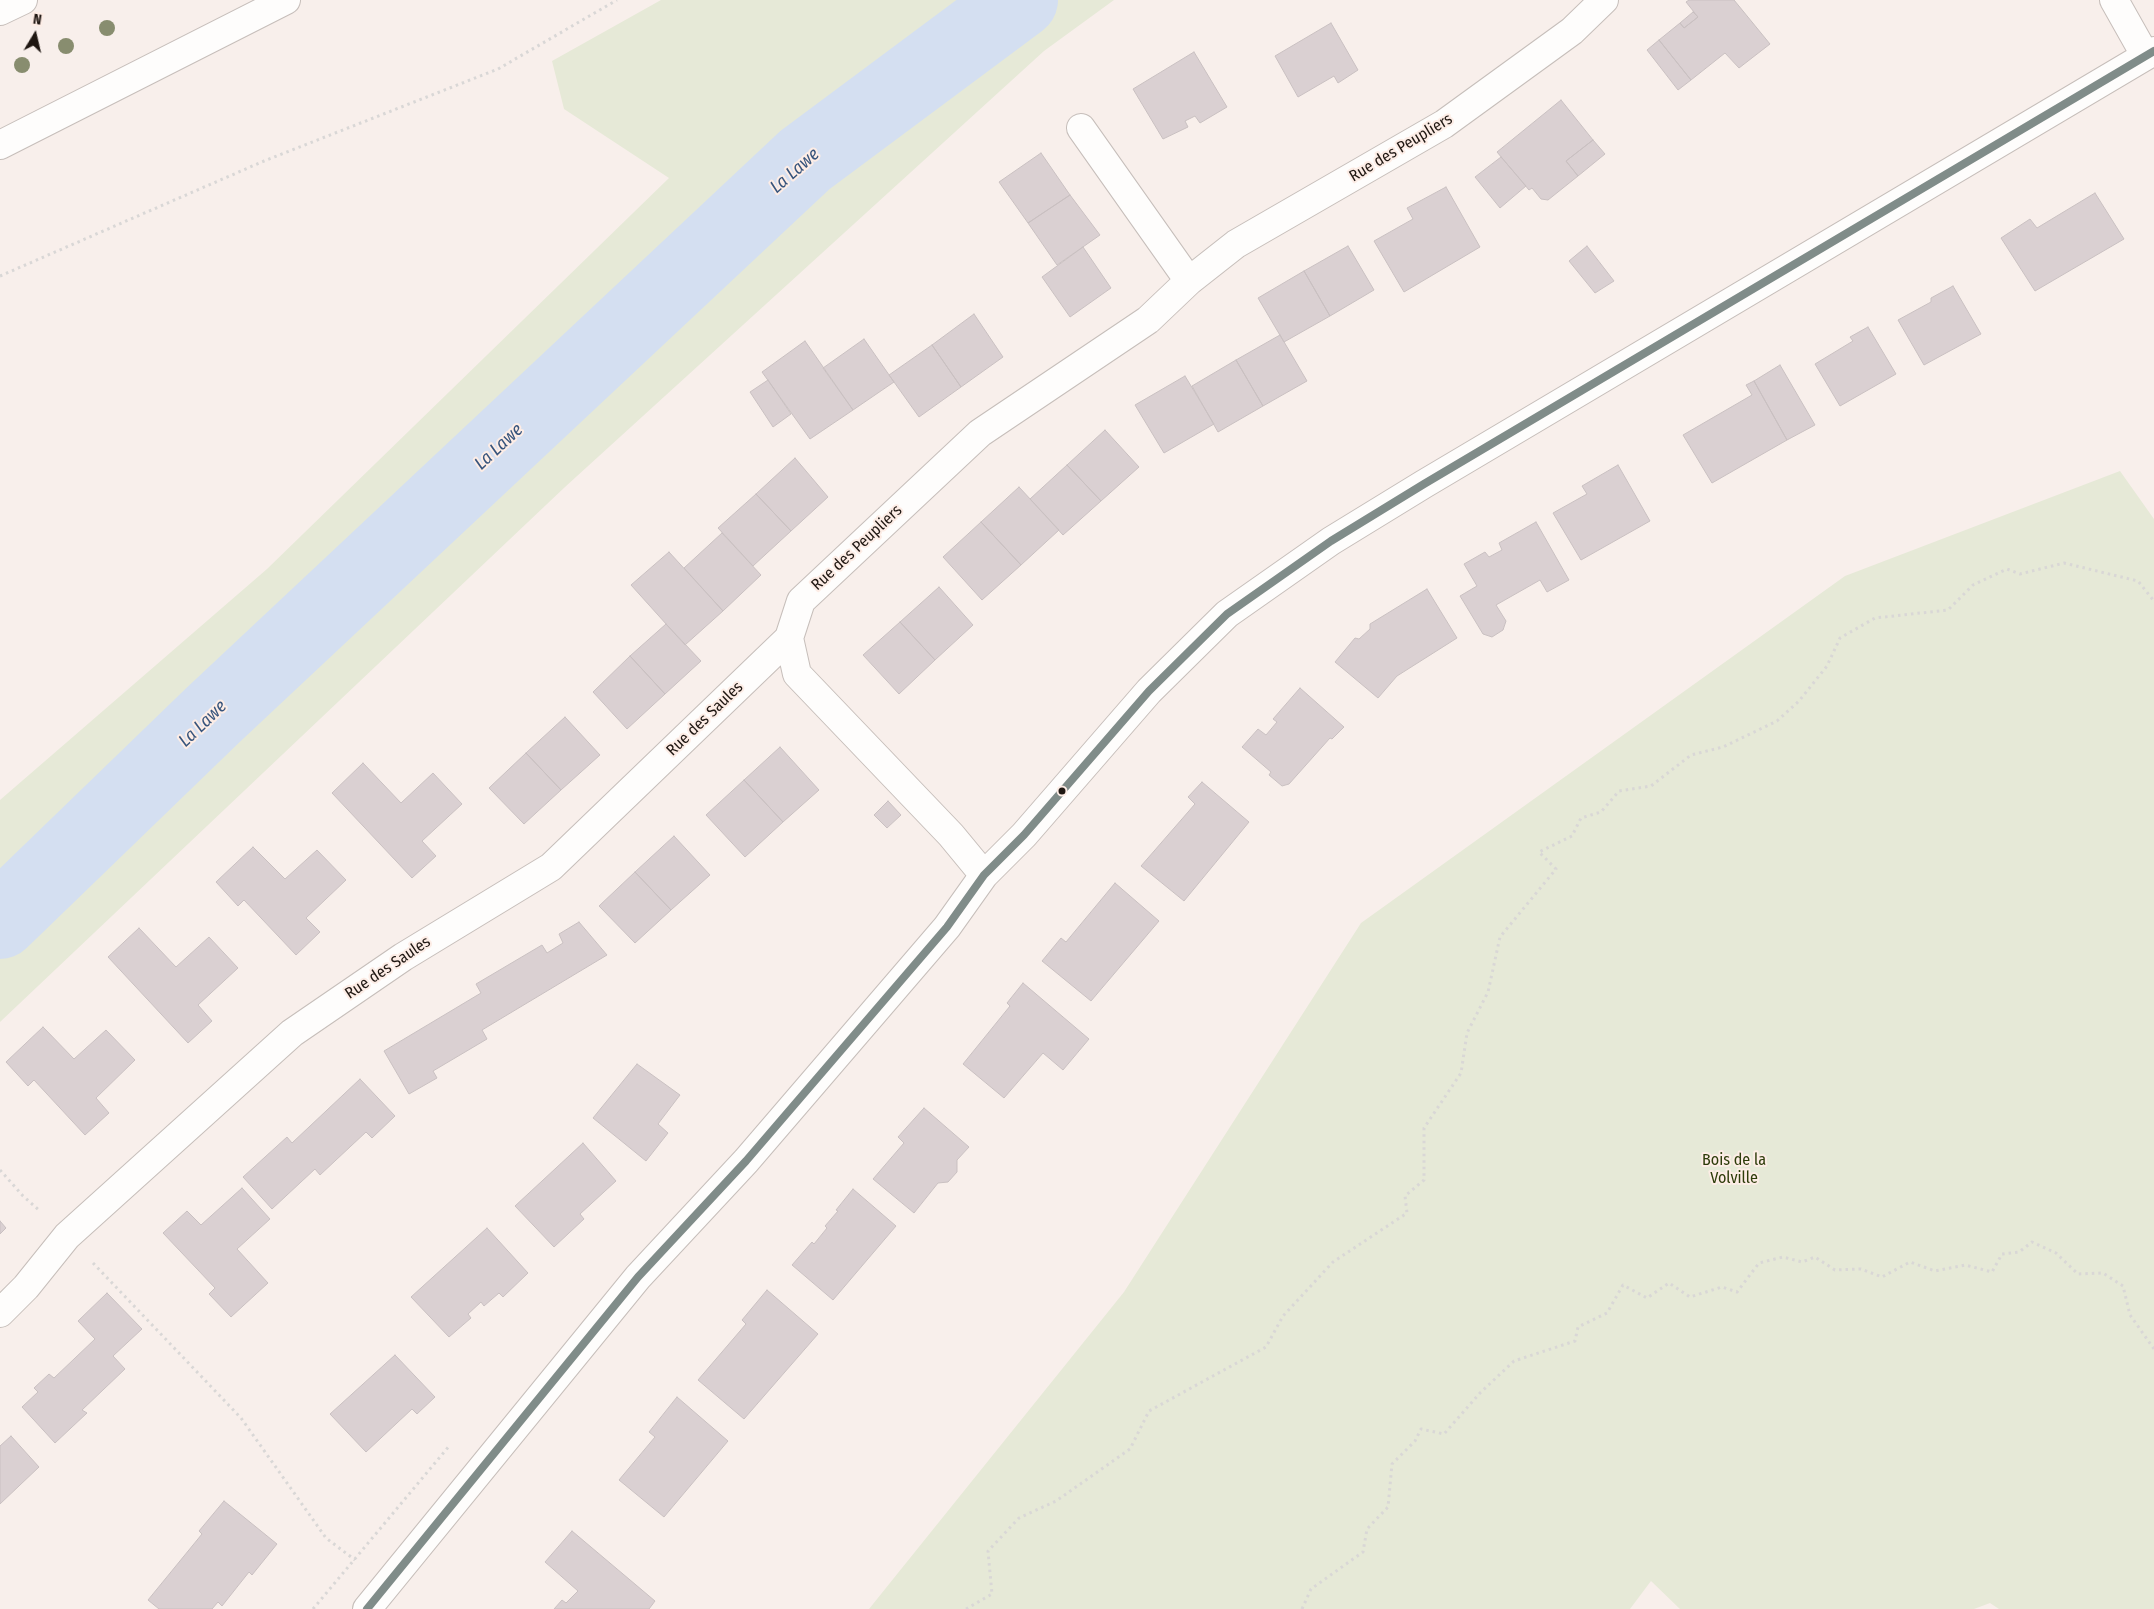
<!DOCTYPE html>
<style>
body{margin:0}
#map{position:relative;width:2154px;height:1609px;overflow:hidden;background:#f8efeb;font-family:"Fira Sans Condensed",sans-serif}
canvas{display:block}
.north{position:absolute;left:10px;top:10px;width:50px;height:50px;-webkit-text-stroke:4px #fdede6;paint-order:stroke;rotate:9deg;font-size:14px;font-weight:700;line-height:20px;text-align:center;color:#1f1712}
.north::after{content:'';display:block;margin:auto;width:18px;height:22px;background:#1f1712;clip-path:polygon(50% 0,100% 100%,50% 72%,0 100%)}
</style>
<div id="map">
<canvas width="2154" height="1609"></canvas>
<div class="north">N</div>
</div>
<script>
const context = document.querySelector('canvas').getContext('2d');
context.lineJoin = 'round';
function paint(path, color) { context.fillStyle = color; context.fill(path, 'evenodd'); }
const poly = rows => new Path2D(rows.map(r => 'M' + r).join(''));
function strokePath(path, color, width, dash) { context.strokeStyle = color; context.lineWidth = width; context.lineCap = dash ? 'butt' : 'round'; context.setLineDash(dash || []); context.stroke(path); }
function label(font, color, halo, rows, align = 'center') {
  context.font = font + ' "Fira Sans Condensed",sans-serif'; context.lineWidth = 4; context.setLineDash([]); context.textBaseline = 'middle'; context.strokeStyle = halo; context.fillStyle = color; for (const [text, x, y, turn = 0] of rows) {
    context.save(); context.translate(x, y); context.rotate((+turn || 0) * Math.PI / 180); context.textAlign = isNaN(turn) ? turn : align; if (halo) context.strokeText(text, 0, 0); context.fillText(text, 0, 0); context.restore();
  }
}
paint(poly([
 [661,0,1114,0,1044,51,565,487,0,1022,0,800,267,569,669,178,564,109,552,61],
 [2120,471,2154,519,2154,1609,1999,1609,1990,1603,1974,1609,1680,1609,1651,1581,1630,1609,869,1609,1124,1292,1361,923,1845,576]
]), '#e6e9d7');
strokePath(poly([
 [0,921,212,716,805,160,1020,0]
]), '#d4dff1', 76);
const building = poly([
 [1689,0,1734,0,1770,44,1739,68,1725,53,1691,80,1659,40,1680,23,1684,28,1698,17,1686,2,1689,0],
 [1693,12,1698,17,1684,28,1680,23,1693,12],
 [1331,23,1358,70,1338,83,1334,76,1298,97,1275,56,1331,23],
 [1659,40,1691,80,1678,90,1647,50,1659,40],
 [1194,52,1227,107,1200,123,1195,116,1185,121,1188,127,1163,139,1133,89,1194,52],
 [1561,100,1593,140,1566,161,1578,176,1548,200,1541,199,1532,188,1529,190,1497,152,1561,100],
 [1593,140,1605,154,1578,176,1566,161,1593,140],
 [1041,153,1070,195,1028,223,999,182,1041,153],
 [1501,157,1526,186,1500,208,1475,177,1501,157],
 [1446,187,1480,247,1404,292,1374,241,1413,219,1407,208,1446,187],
 [2095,193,2124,239,2035,291,2001,238,2030,219,2037,228,2095,193],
 [1070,195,1100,235,1057,265,1028,223,1070,195],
 [1348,246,1374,290,1330,316,1304,271,1348,246],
 [1587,246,1614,281,1595,293,1569,261,1587,246],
 [1083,247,1111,288,1070,317,1042,277,1083,247],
 [1304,271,1330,316,1284,342,1258,298,1304,271],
 [1953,286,1981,334,1924,365,1898,320,1931,302,1931,298,1953,286],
 [974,314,1003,357,961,387,932,345,974,314],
 [1868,327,1896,374,1840,406,1815,364,1853,341,1850,337,1868,327],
 [1280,335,1307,381,1263,406,1236,360,1280,335],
 [864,339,894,382,853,410,823,368,864,339],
 [805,341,853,410,810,439,762,372,805,341],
 [932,345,961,387,919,417,889,375,932,345],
 [1236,360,1263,406,1218,432,1192,386,1236,360],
 [1780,365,1815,425,1787,440,1754,381,1780,365],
 [1185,376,1214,424,1164,453,1135,405,1185,376],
 [768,380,791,414,773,427,750,392,768,380],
 [1754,381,1787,440,1712,483,1683,435,1752,395,1746,385,1754,381],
 [1105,430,1139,467,1101,501,1067,465,1105,430],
 [795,458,828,497,791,531,756,494,795,458],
 [1067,465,1101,501,1063,535,1030,499,1067,465],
 [1618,465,1650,521,1581,560,1553,513,1587,494,1582,486,1618,465],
 [1019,487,1059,530,1021,565,981,522,1019,487],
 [756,494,791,531,753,566,718,528,756,494],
 [981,522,1021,565,982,600,943,557,981,522],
 [1536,522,1569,580,1547,592,1540,580,1496,605,1506,621,1503,630,1492,637,1483,634,1460,596,1477,586,1464,564,1485,552,1489,557,1502,550,1499,543,1536,522],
 [722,533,761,575,723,611,684,568,722,533],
 [669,552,723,611,685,645,631,585,669,552],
 [939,587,973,625,935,660,900,622,939,587],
 [1427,589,1457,638,1397,676,1378,698,1335,662,1355,638,1359,639,1370,629,1370,624,1427,589],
 [900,622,935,660,899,694,863,655,900,622],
 [666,624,701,661,665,694,630,656,666,624],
 [630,656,665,694,627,729,593,692,630,656],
 [1300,688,1344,727,1332,739,1330,738,1289,784,1282,786,1269,775,1271,772,1242,747,1258,729,1266,735,1277,722,1273,719,1300,688],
 [565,717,600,755,561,790,526,753,565,717],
 [780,747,819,790,783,822,744,780,780,747],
 [526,753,561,790,524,824,489,788,526,753],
 [363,763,401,803,433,773,462,804,422,841,436,856,412,878,332,793,363,763],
 [744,780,783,822,745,857,706,815,744,780],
 [1202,782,1249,822,1184,901,1141,866,1195,804,1188,797,1202,782],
 [888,801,901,815,887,828,874,815,888,801],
 [674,836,710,875,671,910,635,872,674,836],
 [253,847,285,879,317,850,346,880,306,918,320,932,296,955,244,900,238,906,216,882,253,847],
 [635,872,671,910,635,943,599,906,635,872],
 [1115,883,1159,921,1091,1001,1042,961,1061,938,1066,942,1115,883],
 [579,922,607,955,482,1030,487,1039,433,1071,437,1078,409,1094,384,1051,481,993,476,984,542,945,547,953,563,943,559,934,579,922],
 [139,928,176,967,209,937,238,968,198,1005,212,1021,188,1043,108,957,139,928],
 [1023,983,1089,1039,1063,1070,1043,1053,1004,1098,963,1064,1010,1006,1007,1003,1023,983],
 [43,1027,74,1059,106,1030,135,1060,96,1098,109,1113,85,1135,34,1080,28,1086,6,1062,43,1027],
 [637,1064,680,1095,658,1124,668,1133,646,1161,593,1118,637,1064],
 [360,1079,395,1116,372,1138,366,1132,320,1175,315,1169,272,1209,243,1177,287,1137,292,1143,360,1079],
 [924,1108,969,1147,957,1160,957,1172,948,1182,938,1183,914,1213,873,1179,904,1143,898,1137,924,1108],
 [583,1143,616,1181,580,1214,584,1219,554,1247,515,1206,583,1143],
 [242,1188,270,1219,237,1249,268,1283,231,1317,209,1294,215,1288,163,1233,187,1211,201,1225,242,1188],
 [853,1189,896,1226,833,1300,792,1265,812,1242,814,1244,827,1228,825,1226,838,1211,836,1210,853,1189],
 [0,1221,6,1228,0,1234,0,1221],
 [487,1228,528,1273,503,1297,499,1293,484,1306,481,1302,468,1314,471,1318,449,1337,411,1297,487,1228],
 [767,1290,818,1334,744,1419,698,1380,746,1324,742,1320,767,1290],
 [107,1293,142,1329,113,1356,125,1369,82,1410,87,1413,55,1443,22,1407,38,1392,34,1388,49,1374,54,1378,95,1339,78,1321,107,1293],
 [395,1355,435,1397,417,1414,412,1409,366,1452,330,1414,395,1355],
 [677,1397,728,1441,664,1517,619,1480,655,1437,649,1432,677,1397],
 [11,1436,39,1467,0,1504,0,1446,11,1436],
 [224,1501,277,1544,252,1575,249,1572,222,1606,218,1602,212,1609,159,1609,148,1600,202,1534,199,1531,224,1501],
 [572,1531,655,1601,649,1609,554,1609,562,1600,566,1603,578,1591,545,1562,572,1531]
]);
paint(building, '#dad0d2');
strokePath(building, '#c9c0c1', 1);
const minor = poly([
 [2114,0,2145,55],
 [0,11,23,0],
 [1081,128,1189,281],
 [984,875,951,835,797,674,789,638,801,601,980,433,1148,320,1189,281,1236,244,1444,124,1572,31,1604,0],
 [0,1313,26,1287,67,1236,292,1033,403,957,551,867,789,638],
 [367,1609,638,1277,746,1161,947,927,984,875,1024,835,1149,691,1227,614,1331,541,1424,484,2154,51]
]);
const major = poly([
 [0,145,286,0]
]);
strokePath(minor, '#c6beba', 30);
strokePath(major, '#c6beba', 30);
strokePath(poly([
 [0,276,264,161,498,69,617,0],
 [0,1170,23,1196,40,1211],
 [93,1263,241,1418,326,1538,355,1560],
 [313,1609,450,1445],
 [966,1609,992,1594,988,1551,1019,1518,1056,1501,1130,1449,1149,1411,1266,1347,1283,1316,1333,1262,1407,1213,1405,1196,1424,1180,1424,1128,1461,1073,1467,1033,1488,992,1500,937,1556,869,1539,852,1572,836,1581,818,1601,812,1619,791,1651,786,1691,755,1723,747,1777,721,1799,701,1827,666,1840,638,1875,618,1948,610,1973,585,2007,569,2020,574,2064,563,2138,581,2154,601],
 [1302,1609,1311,1589,1363,1552,1367,1529,1388,1507,1392,1464,1415,1441,1421,1429,1444,1434,1480,1393,1514,1361,1575,1341,1578,1327,1607,1313,1623,1285,1647,1298,1669,1283,1690,1297,1722,1287,1737,1292,1759,1263,1783,1257,1802,1262,1815,1257,1835,1270,1861,1269,1882,1277,1910,1262,1935,1271,1965,1265,1992,1272,2002,1254,2019,1252,2032,1242,2056,1253,2078,1274,2103,1273,2123,1286,2130,1315,2154,1349]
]), '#d9d7d6', 3, [2.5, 4]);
strokePath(minor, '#fefdfc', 28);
strokePath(major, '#fefdfc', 28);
strokePath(poly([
 [367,1609,638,1277,746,1161,947,927,984,875,1024,835,1149,691,1227,614,1331,541,1424,484,2154,51]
]), '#808c89', 8);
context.fillStyle = '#888d6f';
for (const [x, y] of [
 [107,28],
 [66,46],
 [22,65]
]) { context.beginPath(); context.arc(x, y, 8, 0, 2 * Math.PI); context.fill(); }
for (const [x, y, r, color] of [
 [1062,791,4.5,"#1f1712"]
]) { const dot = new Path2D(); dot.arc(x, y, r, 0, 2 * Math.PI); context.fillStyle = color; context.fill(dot); strokePath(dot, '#fdede6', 2); }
label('16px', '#1f1712', '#fdede6', [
 ["Rue des Peupliers",1401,148,-31],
 ["Rue des Peupliers",857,548,-43],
 ["Rue des Saules",705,719,-44],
 ["Rue des Saules",388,968,-34]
]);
label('16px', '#2d3c0a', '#fdede6', [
 ["Bois de la",1734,1161],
 ["Volville",1734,1179]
]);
label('italic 18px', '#37547c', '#fdede6', [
 ["La Lawe",795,171,-41],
 ["La Lawe",499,447,-43],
 ["La Lawe",203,724,-44]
]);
</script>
